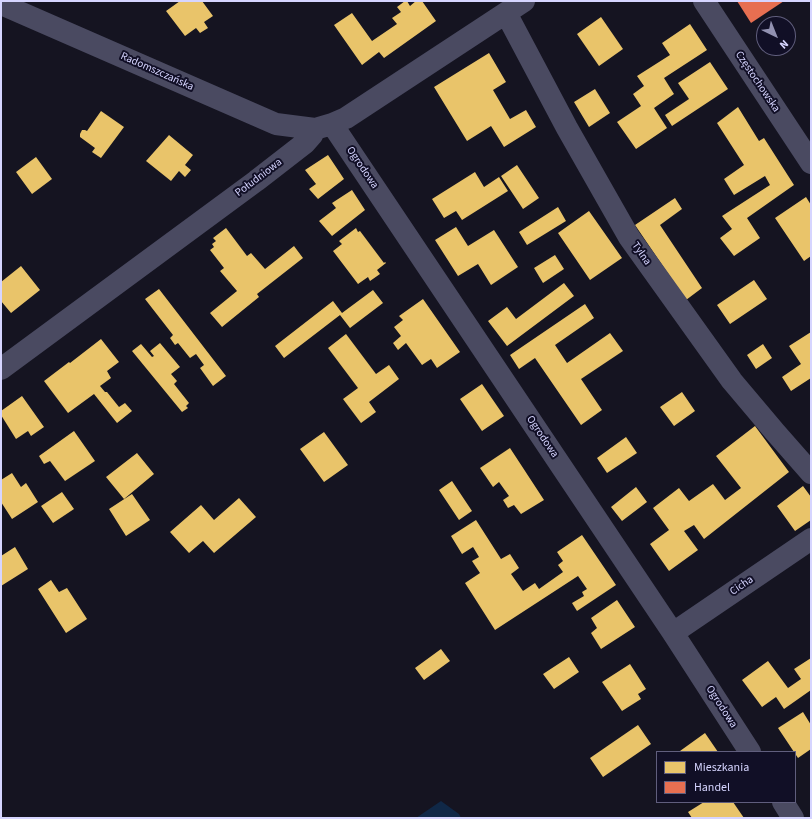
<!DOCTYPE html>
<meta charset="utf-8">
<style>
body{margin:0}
#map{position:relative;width:812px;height:819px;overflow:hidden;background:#151421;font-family:"Source Sans 3",sans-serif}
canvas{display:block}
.frame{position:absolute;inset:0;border:2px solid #d6d5ff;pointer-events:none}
.legend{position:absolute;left:656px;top:751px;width:140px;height:52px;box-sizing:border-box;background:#110f26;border:1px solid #605e7d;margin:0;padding:5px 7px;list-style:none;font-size:12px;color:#d6d5ff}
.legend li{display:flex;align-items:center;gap:8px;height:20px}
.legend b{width:20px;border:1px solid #605e7d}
.north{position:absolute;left:756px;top:16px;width:40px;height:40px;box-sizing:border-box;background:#110f26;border:1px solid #605e7d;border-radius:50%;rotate:137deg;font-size:11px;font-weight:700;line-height:16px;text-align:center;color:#d6d5ff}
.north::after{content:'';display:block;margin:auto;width:14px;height:18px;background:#9291b1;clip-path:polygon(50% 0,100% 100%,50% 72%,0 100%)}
</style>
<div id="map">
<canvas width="812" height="819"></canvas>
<div class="frame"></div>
<ul class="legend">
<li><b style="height:11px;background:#e9c46a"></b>Mieszkania</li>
<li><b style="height:11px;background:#e76f51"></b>Handel</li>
</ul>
<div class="north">N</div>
</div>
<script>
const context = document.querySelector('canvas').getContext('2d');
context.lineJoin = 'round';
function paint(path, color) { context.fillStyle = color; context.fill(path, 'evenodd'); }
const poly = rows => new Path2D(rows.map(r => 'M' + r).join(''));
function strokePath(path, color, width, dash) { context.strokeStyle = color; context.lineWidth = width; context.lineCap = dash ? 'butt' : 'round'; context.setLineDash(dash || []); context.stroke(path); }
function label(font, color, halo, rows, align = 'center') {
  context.font = font + ' "Source Sans 3",sans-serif'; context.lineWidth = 4; context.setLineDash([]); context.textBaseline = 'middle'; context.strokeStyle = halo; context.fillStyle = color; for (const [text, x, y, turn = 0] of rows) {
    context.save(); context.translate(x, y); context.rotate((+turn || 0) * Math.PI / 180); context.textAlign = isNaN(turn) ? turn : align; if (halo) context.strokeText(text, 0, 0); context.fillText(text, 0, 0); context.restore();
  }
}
paint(poly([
 [441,801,459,814,461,818,416,818]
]), '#102847');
paint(poly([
 [180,1,202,1,213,16,204,22,208,28,200,33,196,28,185,36,166,11],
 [405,1,407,1,410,6,416,1,422,1,436,21,384,58,379,52,362,65,334,25,352,13,372,41,397,24,392,18,401,12,397,7],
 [601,17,623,49,599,66,577,34],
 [690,24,707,50,664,78,674,94,654,108,667,128,636,149,617,122,641,106,633,94,644,86,637,76,670,55,662,43],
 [489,53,506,82,493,90,510,119,526,110,536,127,504,147,491,126,467,141,434,87],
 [710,62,728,89,672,126,665,115,689,99,678,83],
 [595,89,610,113,589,127,574,102],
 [738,107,759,141,764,138,794,185,747,218,760,238,734,256,720,238,732,229,722,216,770,185,765,176,734,195,724,179,744,165,717,123],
 [101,111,124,127,101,158,92,152,95,148,80,137,80,134,82,130,85,130,87,131],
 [169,135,193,155,185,165,191,170,185,177,179,171,171,181,146,161],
 [328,155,344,179,318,199,309,189,316,184,305,170],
 [36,157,52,179,32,194,16,172],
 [517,165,539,198,523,209,501,176],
 [475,172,484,187,499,177,508,191,462,220,456,211,444,218,432,199],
 [352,190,365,210,332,236,319,221,336,208,332,203],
 [806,197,811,205,811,256,804,261,775,218],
 [675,198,682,209,660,225,702,288,686,300,635,225],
 [558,207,566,221,527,245,519,232],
 [589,211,622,258,590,280,558,233],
 [456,227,468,246,494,230,518,267,491,285,478,264,458,276,435,240],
 [226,228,247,256,251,253,265,269,294,246,303,258,257,294,259,297,222,327,210,313,237,291,220,271,224,268,210,250,214,247,212,244,216,241,213,238],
 [356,228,358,232,360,231,384,263,385,262,386,263,377,270,380,274,370,281,368,277,358,284,333,251,342,244,339,241],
 [555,255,564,269,543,283,534,268],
 [21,266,40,290,11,313,1,301,1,282],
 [754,280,767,299,730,324,717,305],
 [564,283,574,296,507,346,488,321,507,307,516,319],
 [159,289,226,376,213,386,200,368,204,365,196,354,190,358,178,343,175,345,170,338,173,335,145,299],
 [373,290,383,303,350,328,340,315,284,358,275,346,333,301,342,313],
 [423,299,460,352,437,368,431,359,422,365,406,343,398,350,393,343,401,336,394,327,403,320,399,316],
 [585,304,594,318,555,345,567,363,610,333,623,351,581,379,602,410,581,425,535,358,519,369,510,355],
 [811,332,811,378,791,391,782,377,801,364,789,346],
 [346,334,376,374,389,365,399,379,369,402,376,412,361,423,343,399,358,388,328,348],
 [101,339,119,362,107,371,111,378,100,386,105,392,107,392,119,407,125,403,132,411,117,423,94,394,68,413,44,381,69,362,70,363],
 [160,343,180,367,171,374,177,381,174,384,189,403,186,406,188,408,182,412,132,351,141,344,152,357,154,356,150,351],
 [763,344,772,358,756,369,747,355],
 [482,384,504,416,482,431,460,399],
 [682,392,695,411,674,426,660,407],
 [22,396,44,427,31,436,28,431,16,439,1,415,1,411],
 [755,426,789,472,704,539,694,525,684,531,698,550,669,571,650,544,669,530,653,508,679,488,689,501,713,484,725,500,741,488,716,456],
 [74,431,95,461,65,481,50,461,44,464,39,456],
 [324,432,348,465,324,482,300,449],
 [626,437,637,453,607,473,597,458],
 [510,448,544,500,521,514,514,505,508,508,503,500,509,496,499,482,493,487,480,468],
 [137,453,154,474,124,499,106,477],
 [12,473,21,487,26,483,38,502,12,519,1,502,1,480],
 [452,481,472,511,459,520,439,490],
 [803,486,811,497,811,520,795,531,777,506],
 [636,487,647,502,622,521,611,507],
 [62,492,74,509,53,523,41,506],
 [132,494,150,520,126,536,109,509],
 [239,498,256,517,214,553,203,541,189,553,170,532,201,505,214,520],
 [476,520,501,559,510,554,519,568,511,574,523,591,535,583,539,589,563,572,558,565,563,561,557,552,582,535,616,585,577,611,572,603,584,596,582,592,587,589,578,576,495,630,465,583,480,573,472,561,479,557,473,547,462,554,451,536],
 [15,547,28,569,1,586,1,556],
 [51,580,59,592,67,588,87,619,66,633,38,589],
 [617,600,635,627,601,649,591,633,597,628,591,618],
 [441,649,450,661,424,680,415,668],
 [569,657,579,672,554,689,543,674],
 [811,658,811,690,784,709,776,697,762,707,742,680,768,661,788,688,801,679,794,669],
 [630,664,646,689,638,694,641,699,622,711,602,682],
 [803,712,811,725,811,749,798,758,778,728],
 [638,725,651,744,603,777,590,758],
 [705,733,718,752,680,752,680,751],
 [704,802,733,802,744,818,692,818,688,812]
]), '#e9c46a');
paint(poly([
 [737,1,784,1,751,23]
]), '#e76f51');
strokePath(poly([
 [704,1,811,163],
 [1,4,276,124,315,129,332,124,346,118,524,1],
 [506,13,567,128,629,237,732,381,775,432,811,473],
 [332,124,673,633,750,752],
 [1,369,256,181,305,143,312,135,315,129],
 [673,633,811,539],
 [783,802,793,818]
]), '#4a4a61', 22);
label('11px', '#d6d5ff', '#110f26', [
 ["Radomszczańska",157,72,24],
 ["Częstochowska",757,82,56],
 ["Ogrodowa",362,168,56],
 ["Południowa",259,178,-37],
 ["Tylna",641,254,55],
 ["Ogrodowa",542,437,56],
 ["Cicha",742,586,-34],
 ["Ogrodowa",721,707,57]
]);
</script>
